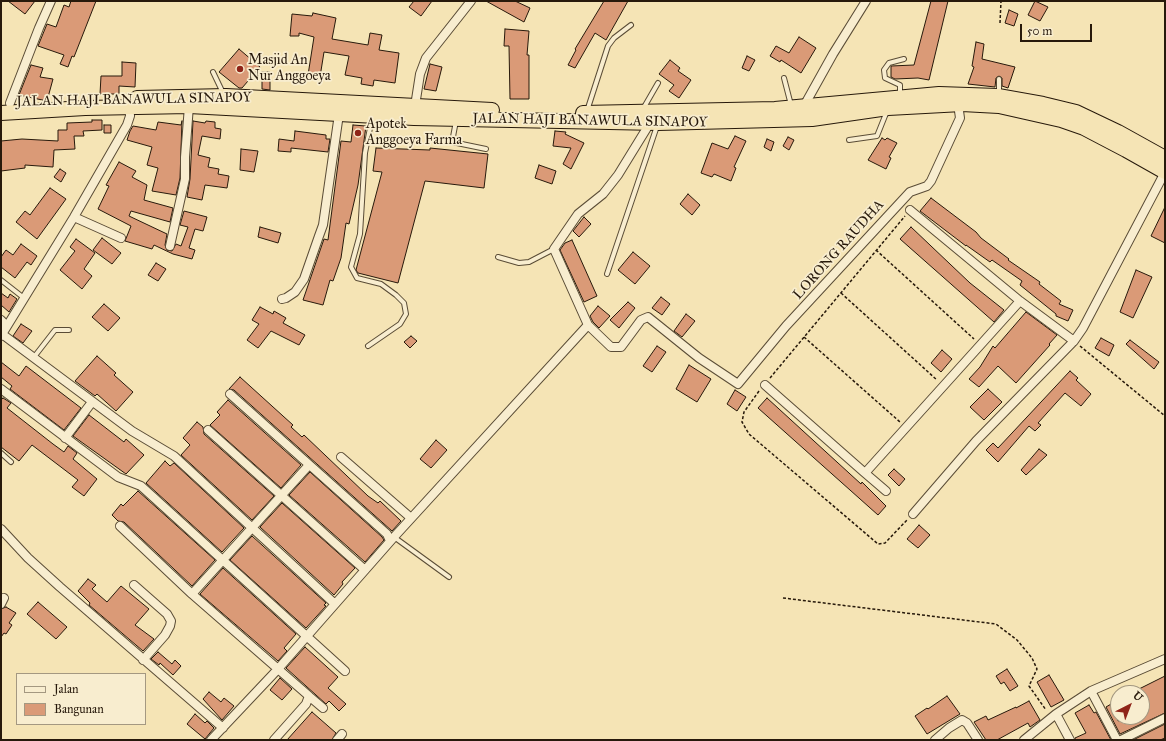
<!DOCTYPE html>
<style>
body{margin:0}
#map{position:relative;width:1166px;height:741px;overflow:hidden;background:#f5e4b5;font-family:"IM FELL Great Primer",serif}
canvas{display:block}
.frame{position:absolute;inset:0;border:2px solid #27190b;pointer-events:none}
.legend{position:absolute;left:16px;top:673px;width:130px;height:52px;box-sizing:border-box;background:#f8edcf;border:1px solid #a49881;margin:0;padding:5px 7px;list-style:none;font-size:12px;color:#27190b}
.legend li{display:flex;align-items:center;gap:8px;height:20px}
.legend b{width:20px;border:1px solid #a49881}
.north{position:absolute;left:1110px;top:685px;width:40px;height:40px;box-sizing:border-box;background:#f8edcf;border:1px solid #a49881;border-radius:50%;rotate:42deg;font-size:11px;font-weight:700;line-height:16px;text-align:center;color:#27190b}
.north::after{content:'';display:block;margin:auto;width:14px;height:18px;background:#8f2418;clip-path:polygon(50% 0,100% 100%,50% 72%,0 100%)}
.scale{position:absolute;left:1020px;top:24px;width:72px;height:18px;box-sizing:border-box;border:2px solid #27190b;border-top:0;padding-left:5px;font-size:12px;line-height:14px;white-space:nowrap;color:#27190b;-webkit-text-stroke:3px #f8edcf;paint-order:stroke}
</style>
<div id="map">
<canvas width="1166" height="741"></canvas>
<div class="frame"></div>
<ul class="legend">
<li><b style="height:5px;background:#f8edcf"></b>Jalan</li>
<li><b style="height:11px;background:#da9a77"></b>Bangunan</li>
</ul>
<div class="north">U</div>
<div class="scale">50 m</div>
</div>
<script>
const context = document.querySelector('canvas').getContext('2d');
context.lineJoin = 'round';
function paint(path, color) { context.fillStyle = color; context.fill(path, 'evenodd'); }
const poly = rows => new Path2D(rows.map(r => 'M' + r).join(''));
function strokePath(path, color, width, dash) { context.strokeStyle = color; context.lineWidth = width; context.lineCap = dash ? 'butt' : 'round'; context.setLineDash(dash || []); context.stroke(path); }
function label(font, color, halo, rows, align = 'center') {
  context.font = font + ' "IM FELL Great Primer",serif'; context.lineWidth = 3.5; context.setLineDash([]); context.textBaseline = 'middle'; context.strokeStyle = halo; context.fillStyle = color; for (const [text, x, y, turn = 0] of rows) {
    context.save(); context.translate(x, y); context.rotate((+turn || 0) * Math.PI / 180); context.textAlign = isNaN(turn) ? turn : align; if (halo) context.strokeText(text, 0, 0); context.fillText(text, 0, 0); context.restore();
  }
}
const building = poly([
 [8,1,35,1,25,14,8,1],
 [71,1,96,1,74,57,72,56,68,67,60,64,64,55,38,46,47,24,56,27,64,5,69,7,71,1],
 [414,1,432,1,421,16,409,7,414,1],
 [486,1,515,1,530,8,524,22,486,1],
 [604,1,628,1,606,40,595,33,575,68,568,65,576,50,575,49,604,1],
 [931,1,948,1,929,80,918,78,895,79,891,77,891,66,914,65,931,1],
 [1035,1,1048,7,1040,21,1028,15,1035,1],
 [1009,10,1018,14,1014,26,1005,23,1009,10],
 [313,13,336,18,332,39,368,45,370,33,382,35,379,50,399,53,395,83,374,80,373,86,361,84,362,78,345,75,349,56,324,52,320,77,308,75,314,37,299,33,299,36,290,36,292,14,312,16,313,13],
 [505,29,529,31,527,55,529,55,529,99,510,99,509,46,504,46,505,29],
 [799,37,816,48,801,73,781,60,780,62,770,56,776,46,789,53,799,37],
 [976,42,984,44,982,59,1015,67,1008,88,1002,86,1002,78,999,76,996,78,995,87,968,84,974,67,972,66,976,42],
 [239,49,260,67,242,88,239,88,219,72,239,49],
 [747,56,755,60,749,71,742,68,747,56],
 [670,60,680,68,678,71,691,80,679,98,669,91,674,85,659,74,670,60],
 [122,62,136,63,135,87,119,86,119,94,100,94,101,76,122,76,122,62],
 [430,64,442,67,436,91,424,89,430,64],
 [31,65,43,68,40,77,53,79,47,101,19,95,31,65],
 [262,72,270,72,270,90,262,89,262,72],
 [92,120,102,120,102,130,83,131,84,136,74,136,75,149,54,150,53,167,25,165,25,168,1,171,1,141,22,139,58,141,58,130,67,130,67,123,92,122,92,120],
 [182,121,180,178,176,195,152,191,158,168,147,165,152,147,127,140,130,131,133,126,156,130,158,122,181,125,182,121],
 [193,121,205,123,206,121,215,122,215,128,221,129,220,139,202,136,198,155,210,158,208,167,219,169,218,174,229,176,227,188,205,185,202,200,187,197,190,179,193,121],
 [104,125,111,125,111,133,104,133,104,125],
 [353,125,366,126,358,185,349,224,346,223,341,258,333,281,330,280,323,305,303,300,324,239,328,240,341,141,351,142,353,125],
 [295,131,326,135,326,139,330,139,328,152,291,148,291,152,278,151,279,139,294,141,295,131],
 [555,131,566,132,565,134,584,143,571,169,563,164,571,148,553,146,555,131],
 [735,136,746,141,734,167,736,168,731,181,714,174,712,177,701,173,712,143,728,149,735,136],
 [788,137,794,140,789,150,783,146,788,137],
 [882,138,885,140,887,138,897,143,889,157,891,158,886,169,868,160,882,138],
 [767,139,774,142,771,151,764,147,767,139],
 [376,148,430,150,430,148,488,154,484,188,425,181,398,283,358,273,356,270,382,172,373,171,376,148],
 [241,149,258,151,254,172,240,170,241,149],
 [119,162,136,171,132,177,147,185,144,200,173,208,170,222,131,211,129,216,167,234,165,245,167,250,172,251,176,244,181,246,188,227,180,225,184,211,207,217,203,231,195,229,189,248,195,250,192,259,173,254,154,245,152,249,125,241,131,226,98,209,109,186,106,185,119,162],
 [539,165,556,171,552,184,535,178,539,165],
 [60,169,66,173,61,182,54,177,60,169],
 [50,188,66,199,37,239,16,222,25,211,30,215,50,188],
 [688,194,700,205,692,215,680,204,688,194],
 [931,198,976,232,981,238,1009,259,1008,260,1040,282,1039,284,1061,301,1059,304,1073,310,1068,321,1056,316,1056,314,1020,285,1022,281,992,260,990,262,966,245,966,246,920,211,931,198],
 [1165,207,1165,243,1151,236,1165,207],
 [584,217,591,224,579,237,573,231,584,217],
 [260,227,281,233,278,243,258,237,260,227],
 [911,227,970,283,1004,310,994,322,900,239,911,227],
 [102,238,121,253,112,264,93,250,102,238],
 [76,239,95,253,84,269,92,276,82,289,60,270,75,251,70,247,76,239],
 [572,240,597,296,584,302,560,250,565,243,572,240],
 [21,244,37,256,31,265,27,262,15,278,1,267,1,257,6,250,13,255,21,244],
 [633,252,650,266,635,284,618,270,633,252],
 [156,263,166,269,158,281,148,275,156,263],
 [1136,270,1152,277,1133,318,1120,312,1136,270],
 [1,293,8,298,10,294,17,299,9,312,1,305,1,293],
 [661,297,670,304,662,315,652,308,661,297],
 [628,302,635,308,619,328,610,320,628,302],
 [104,304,120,318,108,331,92,317,104,304],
 [598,306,610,316,599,328,593,322,590,316,598,306],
 [260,307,273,314,274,311,286,318,283,323,305,335,299,345,271,331,258,348,247,340,259,324,252,320,260,307],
 [1026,312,1057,335,1049,344,1050,345,1016,383,998,366,979,387,969,379,980,367,993,346,995,348,1026,312],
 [686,314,695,321,682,337,674,331,686,314],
 [21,324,32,331,23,343,13,336,21,324],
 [411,336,417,341,410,348,404,342,411,336],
 [1101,338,1114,345,1109,356,1095,348,1101,338],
 [1130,340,1159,362,1154,369,1126,344,1130,340],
 [657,346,666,352,652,372,643,366,657,346],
 [942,350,952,359,941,372,931,363,942,350],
 [97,356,116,373,114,375,133,392,116,411,97,394,95,396,75,381,97,356],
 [1,362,19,376,26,366,81,408,64,430,10,389,12,386,1,377,1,362],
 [689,365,711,379,697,402,676,389,689,365],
 [1070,371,1078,378,1076,380,1091,394,1081,406,1065,393,1038,423,1041,425,1035,431,1029,426,998,462,986,450,993,443,998,448,1070,371],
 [240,377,283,416,293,425,291,427,302,437,304,435,368,496,378,503,380,501,401,521,392,531,234,390,229,389,240,377],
 [988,389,1002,402,984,420,970,407,988,389],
 [735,390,746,397,737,411,727,404,735,390],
 [3,398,11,403,7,408,53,444,64,452,68,446,77,453,73,459,97,479,84,496,72,487,78,480,32,445,19,461,1,447,1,400,3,398],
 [767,398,861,484,862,482,886,506,878,515,758,408,767,398],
 [228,400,301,465,281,488,210,425,220,415,217,412,228,400],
 [89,415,124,442,126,439,144,455,126,474,73,436,89,415],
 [197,422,203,427,204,434,274,496,252,520,181,455,190,445,183,438,197,422],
 [436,440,447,450,431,468,420,459,436,440],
 [1039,449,1047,455,1026,475,1021,470,1039,449],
 [165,461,170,466,174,463,244,528,222,552,146,483,165,461],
 [894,469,905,479,899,486,888,475,894,469],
 [310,472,382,537,384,540,365,562,289,495,310,472],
 [138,491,215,560,192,586,124,522,118,521,112,515,121,504,123,506,138,491],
 [282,503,355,568,342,582,343,584,334,595,260,527,282,503],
 [919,525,930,535,918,548,907,539,919,525],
 [252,536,326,603,324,605,326,606,306,628,230,560,252,536],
 [223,568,296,634,284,648,287,651,278,661,200,594,223,568],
 [88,579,96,585,92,589,107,602,121,586,149,609,135,625,154,639,143,651,89,605,90,603,78,591,88,579],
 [38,602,67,627,56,639,27,614,38,602],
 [6,607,16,613,9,623,12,625,6,634,4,633,1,637,1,609,6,607],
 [305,647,338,677,328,688,346,704,339,711,329,701,326,704,286,668,305,647],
 [158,652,172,664,175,660,181,666,173,675,160,663,159,665,151,659,158,652],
 [1007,669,1018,686,1010,691,1004,682,1001,684,996,676,1007,669],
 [1049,675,1064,700,1051,707,1037,682,1049,675],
 [1165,676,1165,713,1120,734,1106,707,1118,700,1118,721,1127,717,1142,717,1142,693,1131,693,1165,676],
 [280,678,292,689,282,700,270,690,280,678],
 [209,692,221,702,224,698,234,706,222,720,203,699,209,692],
 [947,696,960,714,927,734,915,716,927,708,928,709,947,696],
 [1029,701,1040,720,1030,727,1028,723,997,740,986,740,974,722,986,716,988,720,1016,707,1016,708,1029,701],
 [1089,705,1094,713,1096,712,1111,740,1075,740,1075,738,1086,733,1075,713,1089,705],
 [312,712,336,733,332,740,287,740,312,712],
 [195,714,205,723,207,721,214,728,205,739,187,724,195,714],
 [1165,724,1165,738,1160,740,1133,740,1165,724]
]);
paint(building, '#da9a77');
strokePath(building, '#27190b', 1);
const lane = poly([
 [213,72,223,93],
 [784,78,791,105],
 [999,94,999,79],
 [900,96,900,85,885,78,884,70,889,63,904,59],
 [643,109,658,83],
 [587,111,608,46,614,38,631,25],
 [849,140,877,136,887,111],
 [436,142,452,142,486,149],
 [452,142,456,121],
 [498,257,519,263,529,262,554,249],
 [607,274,657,126],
 [1,280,24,298],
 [368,346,400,324,406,314,404,303,396,295,381,284,357,278,351,267,360,234,365,153,372,118],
 [34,357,55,330,69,330],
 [1,453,11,462],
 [394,537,449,577]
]);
const street = poly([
 [10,103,39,28,51,1],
 [415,106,420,74,426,58,471,1],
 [804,106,833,54,866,1],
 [650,123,618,175,603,194,578,214,554,249,588,325,611,347,621,347,641,320,648,317,699,358,738,384,786,326,910,192,927,186,931,181,960,118,958,104],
 [910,210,1020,301,1074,341],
 [74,217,121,238],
 [170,246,185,179,185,157,189,106],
 [282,299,286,298,295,292,304,279,319,236,323,225,339,114],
 [1,320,7,326],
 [2,334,132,431,174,456,335,604],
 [1,336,74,217,127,125,130,116,129,98],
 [765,385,865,473,1020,301],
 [1,389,118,477,141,486,345,671],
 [230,394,387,534,390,541],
 [208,430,365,570],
 [65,438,92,402],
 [341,457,411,518],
 [865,473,886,491],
 [913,514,976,441,1074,341,1083,328,1165,172],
 [120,526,192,594,309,696,306,704,274,740],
 [1,529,28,558,60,587,223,728],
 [134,585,167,614,171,621,170,626,165,635,143,660],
 [192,594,309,465],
 [1,604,4,598],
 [1091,691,1117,740],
 [310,697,323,708],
 [1056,714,1070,740],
 [211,740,278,669,394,537,588,325],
 [337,740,342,734],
 [935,740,949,728,962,720,967,723,978,740],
 [1024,740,1056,714,1091,691,1165,659],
 [1121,740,1165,718]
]);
const highway = poly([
 [137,98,226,96,492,110],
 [1,113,85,108,189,106,414,118,658,123,812,119,888,108,962,104,999,106,1061,120,1084,128,1126,150,1165,172],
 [583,113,775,109,939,94,998,96,1043,104,1076,112,1118,132,1165,158]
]);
strokePath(lane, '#5a4c36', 6);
strokePath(street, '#5a4c36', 10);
strokePath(highway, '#27190b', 16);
strokePath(poly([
 [1000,23,1001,1],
 [876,250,974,339],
 [841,293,937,380],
 [804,337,900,422],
 [1080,346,1165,416],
 [770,378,905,216],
 [759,391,744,412,742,422,749,434,878,544,885,543,907,520],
 [783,598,996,624,1017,640,1032,658,1037,669,1029,686,1046,710]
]), '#27190b', 1.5, [3, 2]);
strokePath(lane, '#f8edcf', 4);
strokePath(street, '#f8edcf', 8);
strokePath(highway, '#f5e4b5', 14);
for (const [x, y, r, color] of [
 [240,69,4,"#8f2418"],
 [358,133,4,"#8f2418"]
]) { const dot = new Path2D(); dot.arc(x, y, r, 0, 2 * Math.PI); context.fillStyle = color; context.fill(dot); strokePath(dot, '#f8edcf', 1.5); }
label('14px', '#27190b', '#f8edcf', [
 ["Masjid An",248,61],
 ["Nur Anggoeya",248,77],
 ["Apotek",366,125],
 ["Anggoeya Farma",366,141]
], 'left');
label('14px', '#27190b', '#f8edcf', [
 ["JALAN HAJI BANAWULA SINAPOY",134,100,-1],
 ["JALAN HAJI BANAWULA SINAPOY",590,121,1],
 ["LORONG RAUDHA",839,250,-48]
]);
</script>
